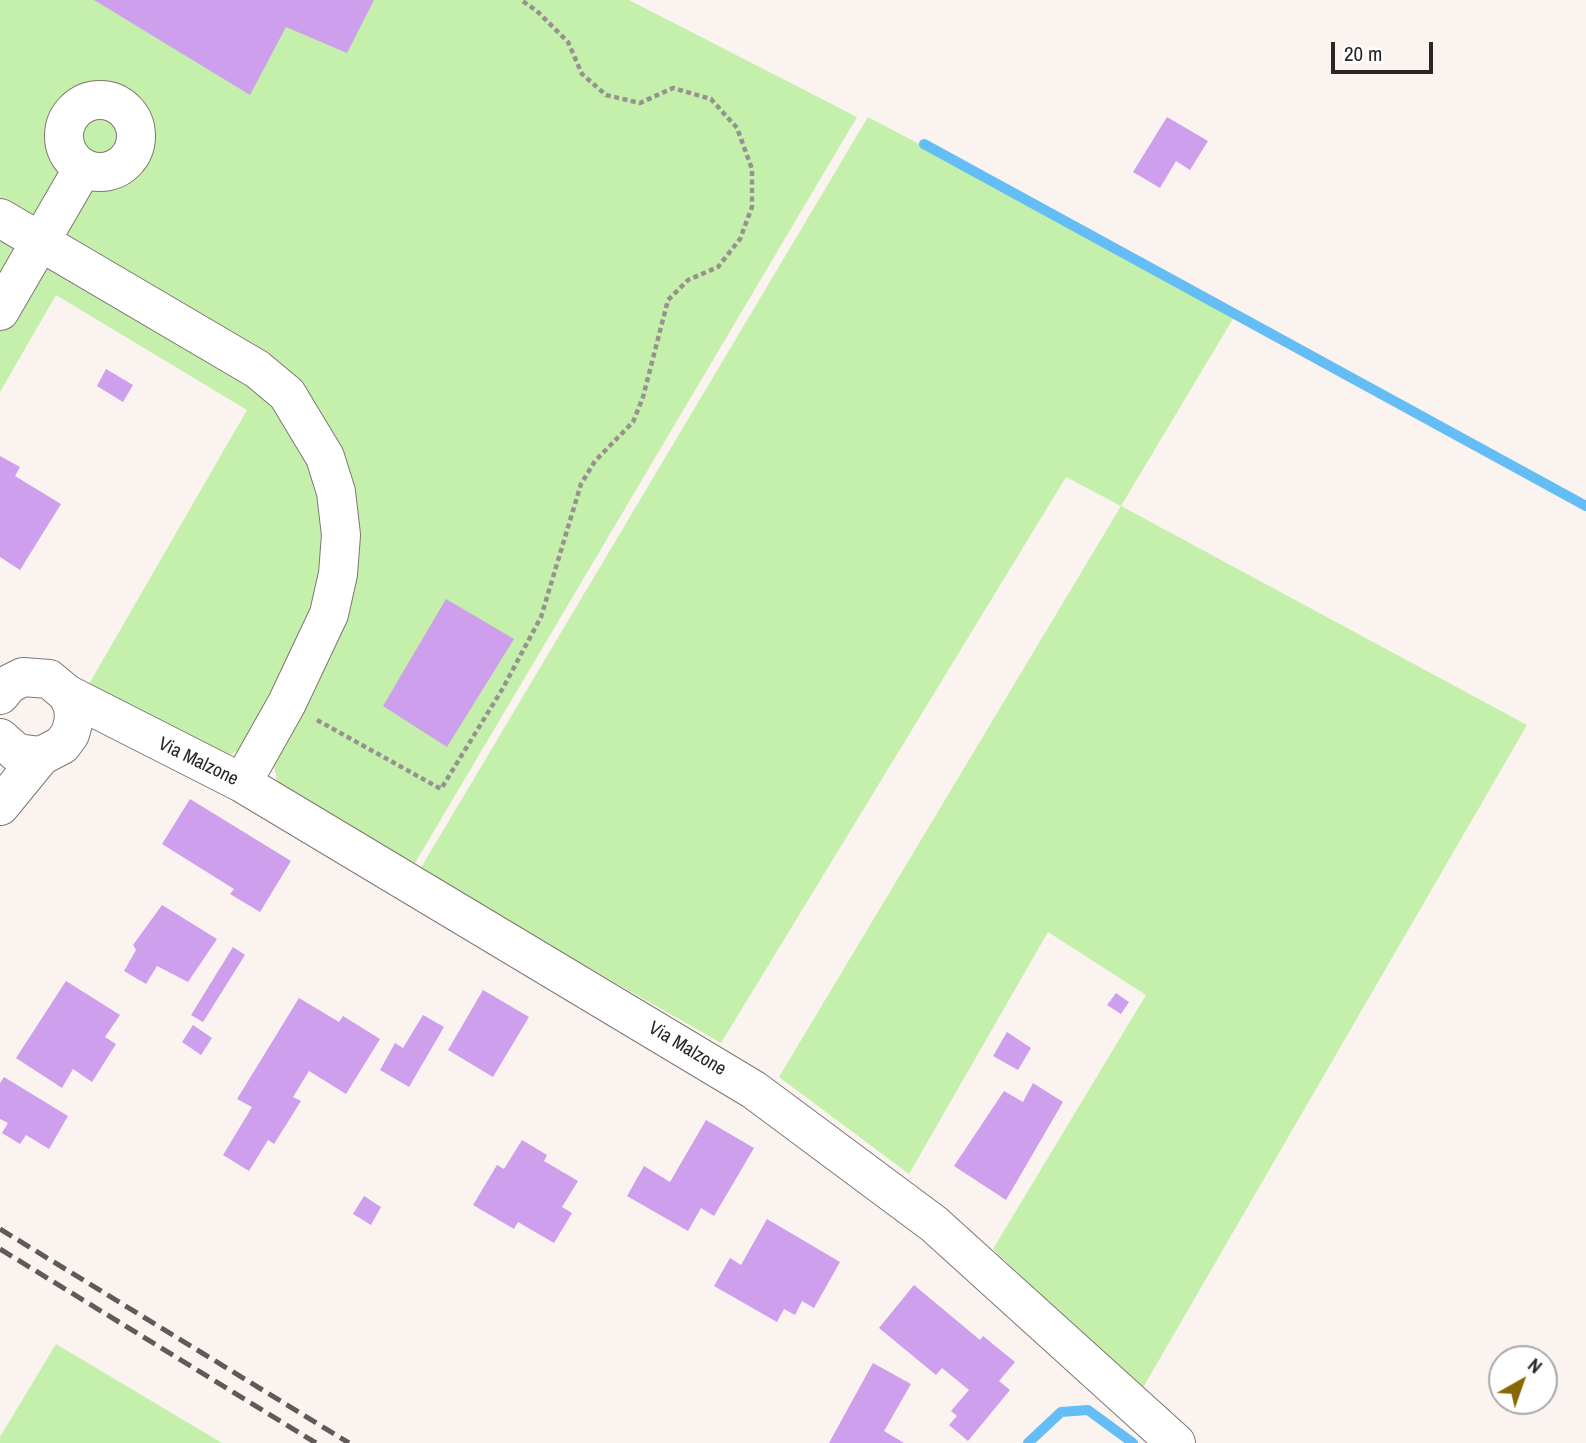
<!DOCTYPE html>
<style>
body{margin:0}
#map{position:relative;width:1586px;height:1443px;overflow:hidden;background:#fbf3ef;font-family:"Archivo Narrow",sans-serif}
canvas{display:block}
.north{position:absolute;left:1488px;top:1345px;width:70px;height:70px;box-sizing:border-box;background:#fff;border:2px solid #a9a9a8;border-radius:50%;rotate:40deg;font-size:19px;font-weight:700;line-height:28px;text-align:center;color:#292725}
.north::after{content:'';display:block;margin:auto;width:24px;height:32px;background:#8b6607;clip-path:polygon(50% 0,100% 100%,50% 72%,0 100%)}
.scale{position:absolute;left:1331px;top:42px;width:102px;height:32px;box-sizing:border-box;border:4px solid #292725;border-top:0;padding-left:9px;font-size:21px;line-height:24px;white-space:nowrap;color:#292725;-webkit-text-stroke:5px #fff;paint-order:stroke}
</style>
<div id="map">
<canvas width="1586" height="1443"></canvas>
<div class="north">N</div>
<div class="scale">20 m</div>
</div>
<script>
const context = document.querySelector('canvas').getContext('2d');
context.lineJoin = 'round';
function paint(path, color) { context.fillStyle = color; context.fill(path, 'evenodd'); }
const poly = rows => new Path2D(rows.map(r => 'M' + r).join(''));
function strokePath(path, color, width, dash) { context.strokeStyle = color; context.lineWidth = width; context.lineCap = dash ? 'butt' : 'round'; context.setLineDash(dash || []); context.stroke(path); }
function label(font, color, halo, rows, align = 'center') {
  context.font = font + ' "Archivo Narrow",sans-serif'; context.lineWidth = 5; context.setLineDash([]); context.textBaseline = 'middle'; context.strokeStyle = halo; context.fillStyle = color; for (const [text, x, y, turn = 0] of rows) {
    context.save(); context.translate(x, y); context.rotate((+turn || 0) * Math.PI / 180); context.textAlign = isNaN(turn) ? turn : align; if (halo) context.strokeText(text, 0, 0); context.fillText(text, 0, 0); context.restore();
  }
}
paint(poly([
 [0,0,629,0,857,117,415,863,280,792,272,758,247,746,222,759,89,684,247,410,56,295,0,392],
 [868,117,1237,312,1121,506,1527,725,1141,1391,993,1249,1146,995,1048,932,909,1174,779,1077,1121,506,1066,477,721,1043,419,871],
 [56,1344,222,1443,0,1443,0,1437]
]), '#c4f0ab');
strokePath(poly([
 [924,144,1586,506],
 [1028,1443,1061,1412,1088,1410,1133,1443]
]), '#64bef5', 10);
paint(poly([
 [94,0,374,0,347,53,286,27,250,95],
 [1167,117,1208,141,1190,170,1176,161,1160,188,1133,172],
 [106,369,133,385,123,402,97,386],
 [0,456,20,467,15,476,61,504,20,570,0,557],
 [446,599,514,639,447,747,383,706],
 [190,799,291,861,260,912,230,894,234,889,162,844],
 [162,905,217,939,188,982,157,966,146,984,124,971,136,950,133,945],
 [233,947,245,955,203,1022,191,1015],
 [66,981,120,1015,105,1037,116,1044,92,1082,73,1069,62,1088,16,1058],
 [483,990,529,1017,493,1077,448,1050],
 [1116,993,1129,1002,1121,1014,1107,1005],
 [299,998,339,1022,343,1016,380,1039,346,1094,309,1071,293,1097,301,1101,274,1144,268,1140,249,1171,223,1155,252,1107,237,1099],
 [423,1015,444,1027,409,1087,380,1070,395,1043,403,1048],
 [193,1025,212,1038,201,1055,182,1042],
 [1007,1032,1031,1048,1018,1070,993,1056],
 [4,1077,68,1116,49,1149,26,1135,20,1144,2,1133,8,1123,0,1119,0,1083],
 [1033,1083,1063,1102,1006,1200,954,1166,1004,1091,1023,1102],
 [706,1120,754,1148,714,1216,701,1208,688,1231,627,1196,644,1166,670,1182],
 [522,1140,547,1155,544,1161,578,1181,562,1207,572,1213,554,1243,518,1222,514,1229,473,1205,497,1165,504,1169],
 [364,1196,381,1207,371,1225,353,1214],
 [767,1219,840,1262,814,1308,802,1301,795,1315,784,1309,777,1322,714,1286,730,1258,741,1265],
 [914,1285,980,1340,983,1336,1015,1362,999,1381,1010,1390,968,1441,949,1425,957,1416,951,1411,969,1390,942,1368,936,1375,879,1328],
 [873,1363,911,1384,884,1431,904,1443,829,1443]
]), '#ce9fec');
const minor = poly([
 '64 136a36 36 0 1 1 72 0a36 36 0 1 1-72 0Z',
 [0,218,257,369,287,394,325,457,336,492,341,535,338,574,329,614,287,703,242,783],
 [0,311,83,168],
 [67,694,242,783,754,1090,934,1224,1176,1443],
 [0,695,9,684,23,677,49,679,67,694,73,706,74,720,70,734,62,745,41,756,17,753,0,738],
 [0,806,41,756]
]);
strokePath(minor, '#7e7774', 40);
strokePath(poly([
 [317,720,441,789,503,688,541,617,581,484,595,461,633,422,643,397,668,300,688,280,718,267,740,239,752,207,752,169,737,128,711,99,673,88,640,103,606,95,582,74,568,42,537,11,521,0]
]), '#97928f', 4.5, [5, 3.5]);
strokePath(minor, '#fff', 38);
strokePath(poly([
 [0,1229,349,1443],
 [0,1249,316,1443]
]), '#5f5b59', 5, [14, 7]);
label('19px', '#292725', '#fff', [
 ["Via Malzone",198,762,26],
 ["Via Malzone",687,1049,31]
]);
</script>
